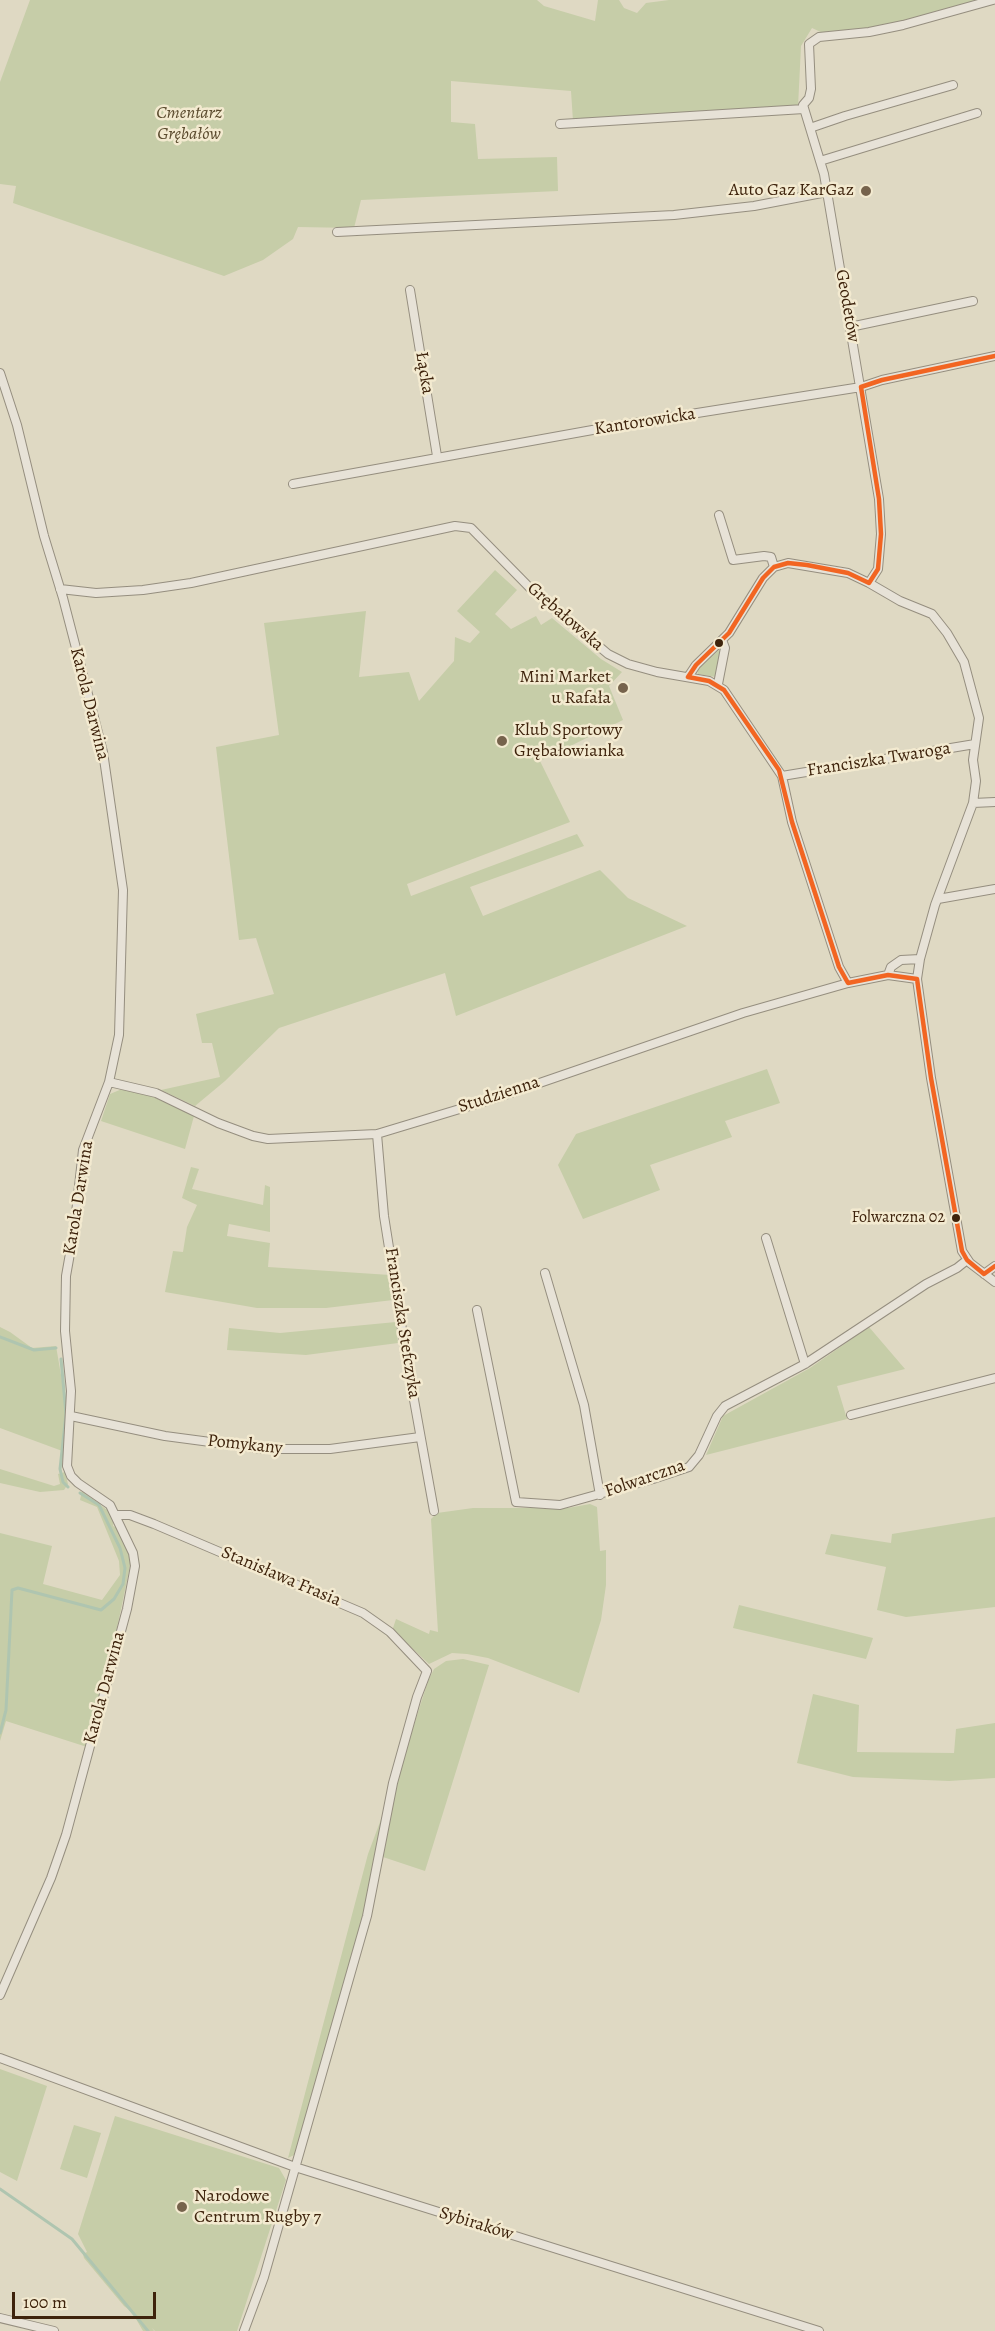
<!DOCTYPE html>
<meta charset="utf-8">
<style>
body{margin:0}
#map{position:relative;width:995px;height:2331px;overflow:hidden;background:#dfd9c3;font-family:Alegreya,serif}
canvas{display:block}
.scale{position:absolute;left:12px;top:2292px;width:144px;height:27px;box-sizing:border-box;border:3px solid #3e230c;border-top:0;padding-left:8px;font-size:18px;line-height:21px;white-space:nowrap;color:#3e230c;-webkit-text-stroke:4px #f3ead0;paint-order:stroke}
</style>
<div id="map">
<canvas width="995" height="2331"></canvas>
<div class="scale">100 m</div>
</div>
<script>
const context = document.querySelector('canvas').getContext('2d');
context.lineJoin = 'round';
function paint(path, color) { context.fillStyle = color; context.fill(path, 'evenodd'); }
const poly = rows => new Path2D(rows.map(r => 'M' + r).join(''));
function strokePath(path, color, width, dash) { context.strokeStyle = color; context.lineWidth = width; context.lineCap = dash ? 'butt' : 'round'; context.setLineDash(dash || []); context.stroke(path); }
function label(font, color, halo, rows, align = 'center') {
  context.font = font + ' Alegreya,serif'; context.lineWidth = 5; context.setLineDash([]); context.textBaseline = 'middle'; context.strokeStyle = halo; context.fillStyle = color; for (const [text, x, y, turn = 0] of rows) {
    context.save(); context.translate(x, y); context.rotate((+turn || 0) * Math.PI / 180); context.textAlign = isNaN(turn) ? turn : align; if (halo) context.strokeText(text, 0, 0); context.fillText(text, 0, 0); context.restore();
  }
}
paint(poly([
 [30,0,537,0,544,6,595,21,598,0,619,0,624,8,637,13,646,3,669,0,977,0,883,26,825,34,812,28,801,46,798,107,573,121,571,91,451,81,451,122,475,124,478,159,557,157,558,191,361,200,354,228,298,227,293,239,263,260,224,276,13,203,16,186,0,184,0,82],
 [495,570,517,590,495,614,511,629,536,616,541,625,552,618,601,659,622,672,609,686,623,720,540,761,570,822,407,884,411,896,577,834,584,846,470,887,483,916,600,870,628,898,687,926,456,1016,445,973,279,1028,225,1081,195,1106,161,1090,220,1077,212,1043,202,1043,196,1014,274,994,256,938,239,940,216,747,279,735,264,623,366,611,359,677,409,672,419,701,454,661,455,637,470,643,480,632,457,611],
 [719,650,720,651,716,677,698,674,697,670],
 [767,1069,780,1103,725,1121,732,1137,650,1165,660,1190,583,1219,558,1165,576,1134],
 [122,1089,143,1092,194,1116,185,1149,101,1121,110,1094],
 [191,1167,199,1169,192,1189,263,1205,265,1185,270,1187,270,1232,229,1224,227,1236,270,1243,268,1267,390,1275,393,1300,326,1308,257,1308,165,1292,173,1251,183,1252,187,1227,197,1205,182,1198],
 [396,1322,398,1343,306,1355,227,1350,229,1328,280,1333],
 [0,1327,10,1332,32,1348,56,1346,68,1416,65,1452,0,1428],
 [869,1327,905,1369,837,1386,847,1419,706,1455,723,1416,810,1368],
 [0,1469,54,1486,60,1484,58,1474,65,1472,68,1484,64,1490,40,1492,0,1483],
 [82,1491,114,1515,113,1526,125,1531,131,1561,119,1619,87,1747,6,1721,0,1741,0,1533,52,1546,43,1584,102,1600,120,1575,119,1561,97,1507,80,1500],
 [590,1504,597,1507,600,1551,606,1550,606,1585,601,1620,579,1693,488,1658,467,1654,452,1653,429,1664,396,1633,393,1628,396,1619,429,1634,430,1630,438,1632,431,1519,437,1513,473,1508,568,1508],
 [995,1517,995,1607,906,1617,877,1610,886,1567,825,1554,831,1534,891,1543,892,1534],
 [739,1605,873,1638,866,1659,733,1628],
 [463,1659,489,1665,425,1871,383,1857,400,1769,428,1681,434,1669,446,1661],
 [813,1694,859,1705,857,1752,954,1753,956,1729,995,1723,995,1778,949,1781,853,1777,797,1763],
 [389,1798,372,1884,298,2147,294,2155,288,2158,368,1854],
 [0,2069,47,2086,17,2181,0,2172],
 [115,2116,279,2168,286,2180,237,2331,155,2331,152,2328,154,2331,143,2331,132,2312,124,2306,84,2258,83,2254,87,2252,78,2234],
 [74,2125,101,2133,87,2178,60,2169]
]), '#c6cda8');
strokePath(poly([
 [0,1337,34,1350,56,1348],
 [61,1359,66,1414,60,1469,63,1482,68,1487],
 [0,1733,6,1710,12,1590,18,1588,101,1610,114,1599,123,1584,125,1568,120,1548,99,1505,80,1493],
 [0,2189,72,2239,148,2331]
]), '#afc5b0', 3);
const minor = poly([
 [560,124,804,109],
 [810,128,845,116,953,85],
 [820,161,977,113],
 [337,232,674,215,754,206,827,192],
 [410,290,437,456],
 [850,327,973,301],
 [0,373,17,425,44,536,63,598,103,752,123,890,119,1035,109,1082,83,1150,74,1231,66,1276,65,1331,71,1391,67,1466,71,1476,78,1483,110,1505,133,1553,135,1566,127,1609,66,1835,51,1878,0,1995],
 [293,484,609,427,861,387,882,380,995,356],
 [719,515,733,560,764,556,771,557,774,567],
 [869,583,878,569,881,534,879,499,824,174,803,105,809,98,811,89,809,44,819,37,869,32,903,25,993,0],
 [60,589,96,593,143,590,191,583,455,526,471,528,530,588,608,654,628,664,657,672,709,681,724,690,782,776,792,822,839,967,848,983],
 [688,677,696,665,729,633,763,578,774,567,788,563,848,573,869,583,900,601,932,614,947,633,964,662,979,718,973,760,976,781,973,803,935,905,920,959,917,979,931,1078,962,1251,970,1263,995,1282],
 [718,684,725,648,722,640],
 [782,776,975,744],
 [973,803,995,802],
 [938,899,995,889],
 [888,975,891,967,901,960,920,959],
 [109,1082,156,1093,218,1123,253,1136,268,1139,377,1134,496,1098,743,1013,848,983,888,975,917,979],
 [377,1134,384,1216,407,1361,434,1511],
 [766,1238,805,1364],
 [545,1273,584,1405,600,1495],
 [984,1274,995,1266],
 [477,1310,516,1502,560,1505,653,1479,689,1467,699,1455,717,1416,725,1406,805,1364,926,1284,957,1268,967,1260],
 [851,1415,995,1378],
 [71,1416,165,1436,263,1449,330,1449,420,1437],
 [116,1515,130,1515,154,1524,363,1613,390,1632,427,1671,417,1697,393,1783,367,1916,264,2277,244,2331],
 [0,2058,295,2167,819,2331],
 [0,2318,54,2331]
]);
strokePath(minor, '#958e7f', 10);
strokePath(minor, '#e7e2d7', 8);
strokePath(poly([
 [688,677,709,681,724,690,779,770,792,822,839,967,848,983,888,975,917,979,931,1078,962,1251,967,1260,984,1274,995,1266],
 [688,677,696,665,729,633,763,578,774,567,788,563,807,565,848,573,869,583,878,569,881,534,879,499,861,387,882,380,995,356]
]), '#f26522', 4.5);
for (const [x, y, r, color] of [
 [866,191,6,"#76634c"],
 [719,643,5,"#3e230c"],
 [623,688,6,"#76634c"],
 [502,741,6,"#76634c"],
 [956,1218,5,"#3e230c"],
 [182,2207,6,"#76634c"]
]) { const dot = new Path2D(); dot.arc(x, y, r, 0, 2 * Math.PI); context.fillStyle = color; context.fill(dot); strokePath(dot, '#f3ead0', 2); }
label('16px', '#3e230c', '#f3ead0', [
 ["Folwarczna 02",945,1218]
], 'right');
label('italic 18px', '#5b4b2e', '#f3ead0', [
 ["Cmentarz",189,114],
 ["Grębałów",189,135]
]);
label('18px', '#3e230c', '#f3ead0', [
 ["Auto Gaz KarGaz",854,191],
 ["Mini Market",611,678],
 ["u Rafała",611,699],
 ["Klub Sportowy",514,731,"left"],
 ["Grębałowianka",514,752,"left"],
 ["Narodowe",194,2197,"left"],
 ["Centrum Rugby 7",194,2218,"left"]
], 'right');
label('18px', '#3e230c', '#f3ead0', [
 ["Geodetów",847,306,80],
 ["Łącka",424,373,81],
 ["Kantorowicka",645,422,-9],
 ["Grębałowska",565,617,41],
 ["Karola Darwina",89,704,76],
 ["Franciszka Twaroga",879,760,-9],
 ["Studzienna",499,1095,-18],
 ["Karola Darwina",79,1198,-81],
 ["Franciszka Stefczyka",402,1323,81],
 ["Pomykany",245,1445,6],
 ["Folwarczna",645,1479,-19],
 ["Stanisława Frasia",281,1577,23],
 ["Karola Darwina",105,1688,-75],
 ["Sybiraków",476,2224,17]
]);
</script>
